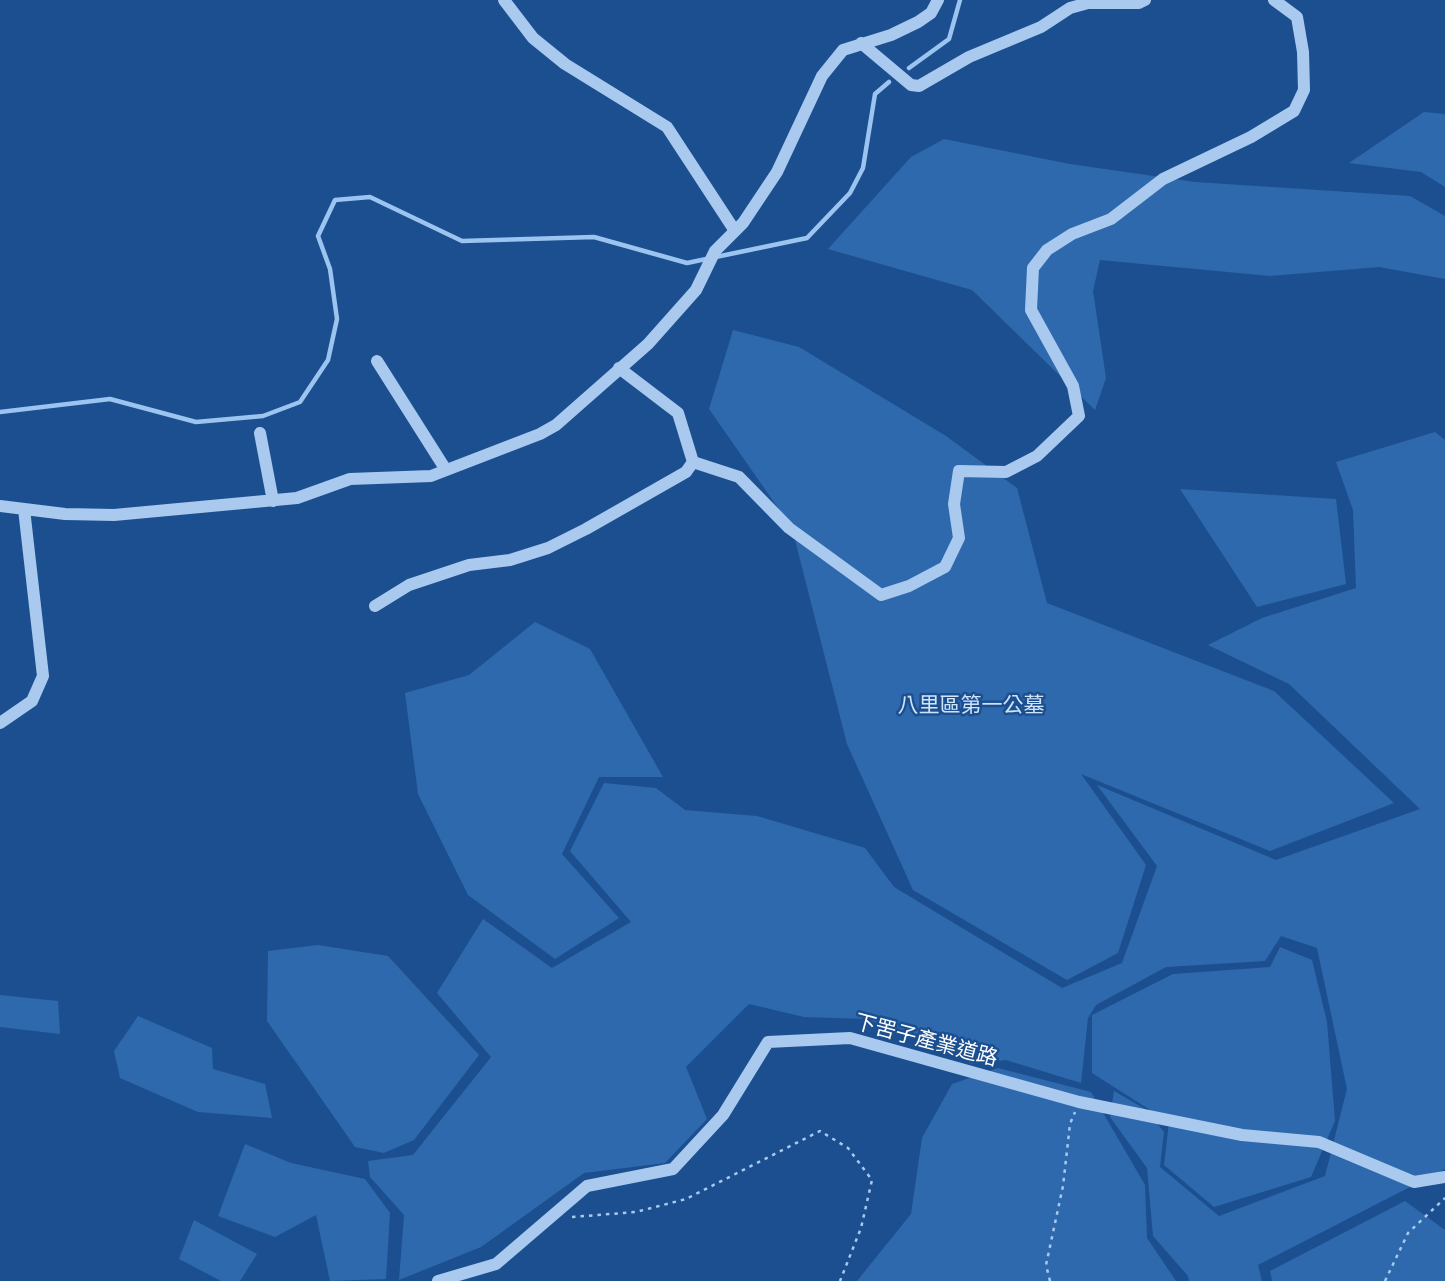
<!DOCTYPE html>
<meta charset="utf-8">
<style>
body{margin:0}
canvas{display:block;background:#1b4f8f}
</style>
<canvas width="1445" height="1281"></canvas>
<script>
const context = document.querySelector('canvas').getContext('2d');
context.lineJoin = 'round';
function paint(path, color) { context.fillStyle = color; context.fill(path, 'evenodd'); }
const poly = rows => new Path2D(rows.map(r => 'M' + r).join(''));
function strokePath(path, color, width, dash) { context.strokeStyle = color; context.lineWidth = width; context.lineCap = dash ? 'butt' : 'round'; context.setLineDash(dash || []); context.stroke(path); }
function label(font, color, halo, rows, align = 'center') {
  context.font = font + ' "Open Sans","Noto Sans TC",sans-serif'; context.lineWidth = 5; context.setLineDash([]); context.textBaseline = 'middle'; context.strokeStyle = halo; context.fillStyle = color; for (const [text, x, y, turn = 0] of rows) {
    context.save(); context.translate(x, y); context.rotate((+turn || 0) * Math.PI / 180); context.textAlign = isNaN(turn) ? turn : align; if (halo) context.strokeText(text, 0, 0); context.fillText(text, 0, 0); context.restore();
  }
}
paint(poly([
 [1424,112,1445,114,1445,187,1421,172,1349,163],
 [944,139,1070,164,1195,182,1410,196,1445,216,1445,279,1379,267,1270,276,1100,260,1093,291,1106,378,1095,410,972,290,828,249,911,157],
 [733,330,799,347,946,436,1017,488,1047,603,1274,691,1394,803,1270,851,1081,774,1146,865,1118,953,1067,980,913,890,847,744,792,528,709,409],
 [1435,432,1445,440,1445,1169,1258,1265,1262,1281,1189,1281,1188,1276,1153,1236,1147,1168,1110,1117,1114,1091,1145,1109,1164,1132,1160,1167,1219,1216,1325,1176,1347,1089,1317,948,1281,936,1265,961,1166,967,1096,1005,1088,1018,1081,1083,1006,1060,972,1064,867,1019,804,1017,749,1004,686,1067,707,1119,665,1163,584,1173,481,1247,399,1280,404,1215,370,1177,368,1161,413,1155,491,1057,437,993,483,919,552,968,631,922,570,851,604,783,656,788,685,810,757,816,865,848,894,887,1062,988,1122,963,1157,866,1097,785,1276,860,1420,809,1289,684,1208,645,1262,618,1356,588,1353,510,1336,462],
 [1180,489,1336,499,1346,584,1257,607],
 [535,622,590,649,663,777,599,777,562,854,619,918,555,959,468,895,418,794,405,693,469,675],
 [318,945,388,956,479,1055,414,1140,384,1153,355,1147,267,1021,268,951],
 [1280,947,1312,960,1327,1022,1335,1121,1311,1177,1214,1207,1164,1165,1169,1122,1092,1073,1092,1015,1173,974,1270,967],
 [0,995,58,1001,60,1034,0,1027],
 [138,1016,212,1048,213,1069,265,1084,272,1118,198,1112,120,1078,114,1051],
 [998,1068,1091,1092,1145,1185,1147,1238,1176,1281,857,1281,911,1214,922,1138,952,1084],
 [245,1144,291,1163,365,1179,390,1213,386,1279,330,1281,316,1215,275,1237,218,1216],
 [1405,1201,1445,1230,1445,1281,1272,1281,1270,1271],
 [194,1220,257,1254,240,1281,221,1281,179,1259]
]), '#2e69ad');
strokePath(poly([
 [909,68,949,39,960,0],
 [0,412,110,399,196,422,263,416,300,402,328,360,337,319,330,269,318,236,335,200,370,197,462,241,594,237,687,263,807,238,850,193,863,168,875,94,889,82]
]), '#9cc4f0', 4.5);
strokePath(poly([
 [572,1217,636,1212,686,1199,820,1131,848,1148,872,1180,861,1228,840,1281],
 [1050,1281,1046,1265,1063,1186,1070,1124,1075,1112],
 [1385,1281,1408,1233,1445,1198]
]), '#a9c9ee', 2.5, [3.5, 5]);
strokePath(poly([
 [504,0,533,38,565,64,667,127,735,231],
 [861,43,911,85,919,86,969,57,1041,27,1070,8,1088,3,1139,3,1145,0],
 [377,361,446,470],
 [260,433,273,501],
 [693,462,739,477,789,528,881,595,909,586,945,567,959,538,954,504,959,471,1006,472,1037,456,1079,416,1073,386,1031,310,1033,268,1047,250,1072,234,1111,219,1163,179,1251,137,1294,111,1304,90,1303,52,1297,17,1274,0],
 [0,506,65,514,114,515,297,498,350,479,431,476,540,434,556,425,648,344,696,290,715,251,743,223,777,172,822,76,843,50,891,35,918,22,931,13,938,0],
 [375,606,409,585,469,565,510,560,548,548,586,529,686,472,693,462,678,413,619,368],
 [0,723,32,701,43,676,24,509],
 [438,1281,496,1264,587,1186,673,1169,723,1115,768,1042,850,1038,1079,1102,1242,1135,1319,1142,1414,1182,1445,1177]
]), '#a9c9ee', 12);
label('21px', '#cfe3fa', '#1b4f8f', [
 ["八里區第一公墓",971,706]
]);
label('21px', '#fff', '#1b4f8f', [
 ["下罟子產業道路",926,1041,15]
]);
</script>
